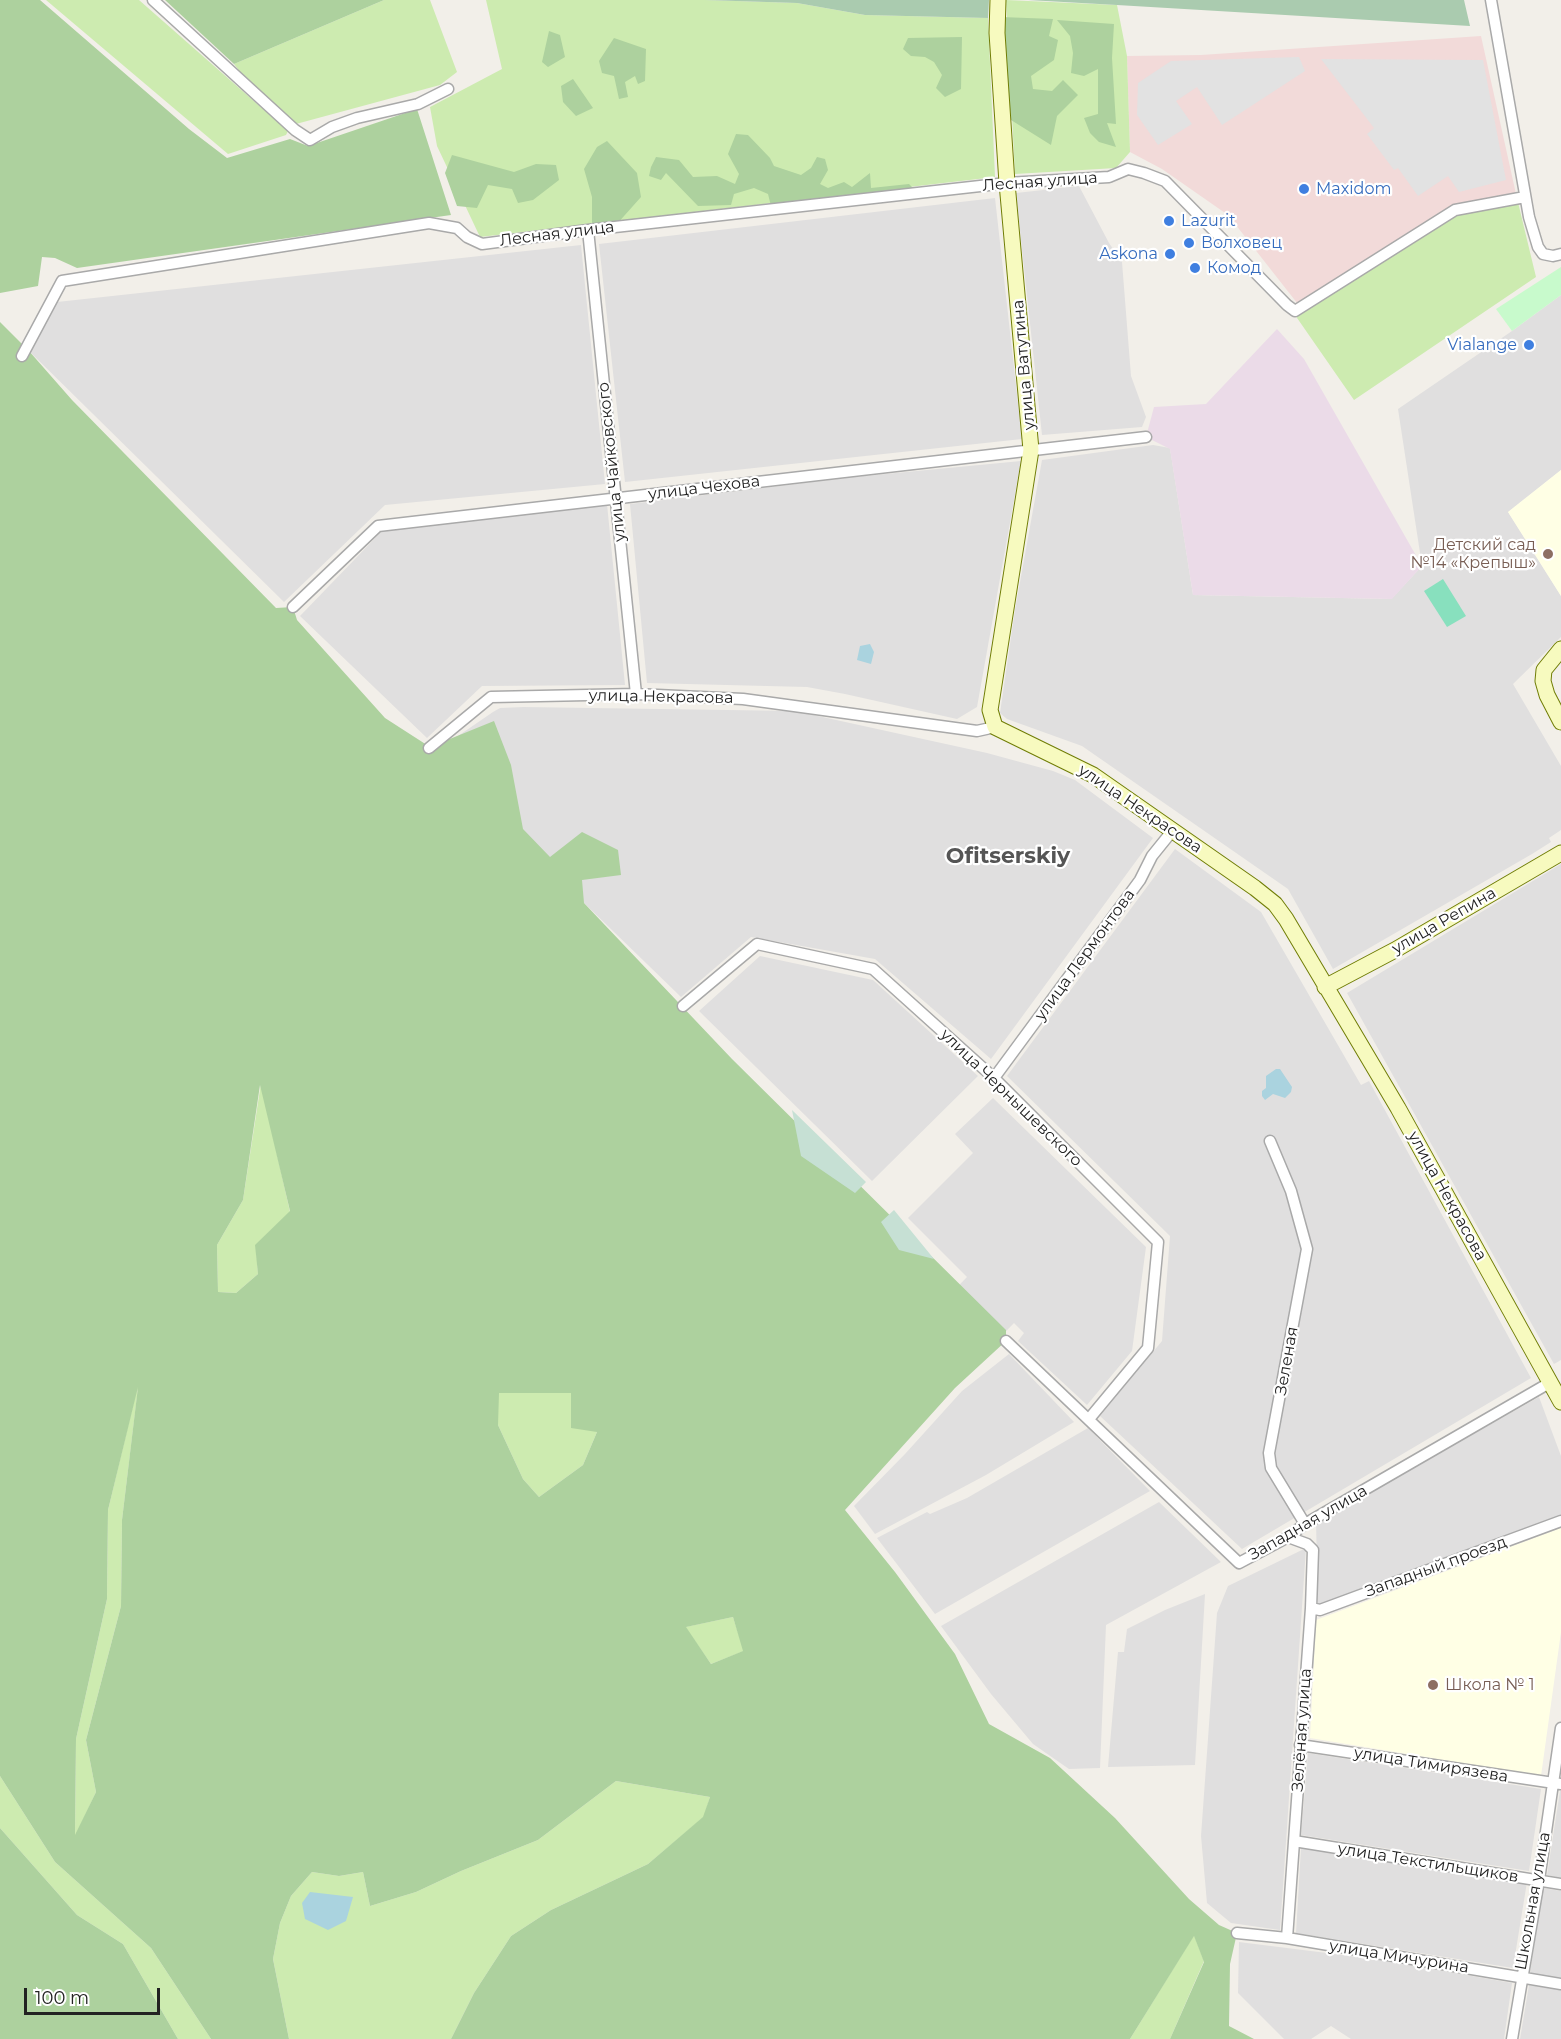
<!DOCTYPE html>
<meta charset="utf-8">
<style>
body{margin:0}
#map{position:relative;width:1561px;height:2039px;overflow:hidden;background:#f2efe9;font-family:Montserrat,sans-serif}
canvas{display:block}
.scale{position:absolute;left:24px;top:1988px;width:136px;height:27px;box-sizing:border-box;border:3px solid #222;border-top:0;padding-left:8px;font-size:18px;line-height:21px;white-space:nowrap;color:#222;-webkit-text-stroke:4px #fff;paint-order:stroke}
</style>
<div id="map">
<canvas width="1561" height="2039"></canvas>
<div class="scale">100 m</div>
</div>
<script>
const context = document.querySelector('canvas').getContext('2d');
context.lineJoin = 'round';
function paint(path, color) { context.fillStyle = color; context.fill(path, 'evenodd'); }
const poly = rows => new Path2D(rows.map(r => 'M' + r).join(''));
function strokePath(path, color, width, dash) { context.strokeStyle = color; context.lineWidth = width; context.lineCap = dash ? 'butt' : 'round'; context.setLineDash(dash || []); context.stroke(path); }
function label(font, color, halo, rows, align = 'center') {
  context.font = font + ' Montserrat,sans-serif'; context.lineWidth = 4.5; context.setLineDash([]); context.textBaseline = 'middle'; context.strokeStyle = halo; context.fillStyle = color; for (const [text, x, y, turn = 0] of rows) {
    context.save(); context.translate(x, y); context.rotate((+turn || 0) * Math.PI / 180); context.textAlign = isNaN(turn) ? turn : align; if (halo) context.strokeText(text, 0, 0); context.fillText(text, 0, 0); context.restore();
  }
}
paint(poly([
 [1079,186,1109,243,1122,262,1131,376,1146,417,1142,427,1042,435,1016,193],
 [995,198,1022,439,625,482,599,244],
 [581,245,605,484,385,505,284,602,29,351,57,302],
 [1561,295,1561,470,1508,512,1561,596,1561,637,1513,684,1561,766,1561,830,1549,838,1551,842,1532,854,1333,969,1288,889,1082,746,1007,719,1000,713,1015,610,1042,460,1153,445,1170,448,1193,595,1391,599,1422,566,1398,409,1512,331],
 [1021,461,977,707,957,719,845,694,807,687,647,683,630,504,854,477],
 [607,504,625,685,482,686,427,738,300,616,382,531],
 [524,707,795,711,987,753,1053,771,1075,780,1153,838,991,1059,875,959,751,937,681,997,581,900,436,751,493,712,500,708],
 [1175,849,1261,912,1361,1085,1369,1081,1531,1378,1242,1549,1100,1416,1162,1341,1170,1236,1007,1076],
 [1561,864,1561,1360,1554,1364,1347,993],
 [760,956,873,980,978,1076,872,1181,699,1011],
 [993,1098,1146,1247,1132,1351,1087,1405,1018,1341,1024,1333,1014,1323,983,1355,935,1310,967,1277,908,1218,973,1153,955,1134],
 [1009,1354,1074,1422,986,1475,875,1534,854,1506,905,1454,962,1391],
 [1539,1397,1561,1456,1561,1518,1318,1605,1316,1522],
 [1088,1428,1150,1491,935,1614,877,1538,927,1512,930,1514,967,1498],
 [1159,1502,1221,1562,1106,1625,1100,1768,1069,1769,1033,1744,991,1694,941,1626],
 [1306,1548,1280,1930,1231,1923,1207,1903,1201,1836,1217,1613,1228,1586],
 [1205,1594,1195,1765,1108,1767,1118,1652,1124,1652,1127,1629,1165,1610],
 [1308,1753,1541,1789,1529,1871,1301,1835],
 [1560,1791,1561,1791,1561,1878,1547,1875],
 [1301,1848,1527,1882,1513,1968,1296,1933],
 [1543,1888,1561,1891,1561,1978,1530,1973],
 [1239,1942,1375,1959,1512,1983,1504,2039,1351,2039,1331,2026,1311,2039,1284,2039,1238,1993],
 [1529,1985,1561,1990,1561,2039,1520,2039]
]), '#e0dfdf');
paint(poly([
 [1481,36,1516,194,1301,308,1228,215,1162,169,1130,152,1127,56,1201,55]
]), '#f2dad9');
paint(poly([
 [1277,329,1304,359,1422,566,1392,599,1193,595,1170,449,1146,437,1154,407,1206,404]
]), '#ebdbe8');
paint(poly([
 [1561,470,1561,596,1508,512],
 [1561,1528,1561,1632,1541,1776,1310,1738,1316,1620]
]), '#ffffe5');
paint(poly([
 [46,0,139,0,288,131,286,135,228,154],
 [384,0,430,0,457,72,440,85,296,124,247,81,234,64],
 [486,0,705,0,797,3,865,15,988,18,995,177,480,237,437,146,430,107,502,69],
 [1006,0,1117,5,1127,56,1130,152,1116,168,1015,174],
 [1516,194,1536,277,1354,400,1295,315,1458,206],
 [261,1083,290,1212,256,1245,258,1274,236,1293,218,1292,217,1245,243,1200],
 [139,1380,122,1520,121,1606,86,1740,96,1792,75,1837,76,1739,107,1599,108,1510],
 [498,1393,571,1393,597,1432,583,1465,539,1497,523,1479,498,1425],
 [733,1617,744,1651,711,1664,685,1627],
 [0,1776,55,1862,151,1948,211,2039,178,2039,123,1944,77,1915,0,1828],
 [616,1781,710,1797,704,1817,648,1864,551,1910,511,1936,474,1993,451,2039,289,2039,273,1959,280,1923,291,1896,312,1872,339,1876,363,1872,370,1906,416,1892,461,1871,538,1840],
 [1194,1935,1204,1961,1170,2039,1130,2039]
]), '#cdebb0');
paint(poly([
 [0,0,40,0,189,129,227,158,290,139,308,146,417,109,451,215,77,268,55,258,42,257,38,286,0,293],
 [165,0,384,0,234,64],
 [1001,17,1053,19,1049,36,1058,40,1054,60,1031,76,1033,89,1052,91,1063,80,1078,95,1057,116,1051,145,1011,120],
 [1057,20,1114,24,1112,58,1116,124,1107,123,1116,147,1099,142,1090,133,1084,118,1098,114,1098,69,1084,76,1071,73,1073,53,1070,36],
 [549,31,560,35,565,57,548,67,542,62],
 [962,37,961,89,945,97,936,88,942,75,934,62,925,57,911,56,903,49,908,38],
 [614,38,646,49,645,81,638,84,635,76,625,82,628,97,619,99,614,76,602,73,599,61],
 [573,79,593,108,576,116,563,102,561,86],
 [736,134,748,135,770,158,774,166,801,175,811,168,817,157,825,159,828,170,820,184,828,188,844,182,852,187,870,173,871,188,909,184,914,189,771,206,768,194,754,188,734,194,731,205,698,206,666,173,661,180,649,176,651,167,656,157,679,160,693,177,717,176,735,184,739,174,728,154],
 [607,141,637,173,641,197,616,225,592,227,592,197,584,169,597,147],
 [452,155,514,172,536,164,556,165,559,180,533,200,518,203,512,189,488,185,477,208,457,206,445,173],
 [0,322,29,351,72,400,276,608,293,607,297,620,385,718,430,747,494,721,511,765,523,829,550,857,582,832,618,850,621,875,582,880,584,903,732,1059,1006,1330,1006,1341,955,1388,845,1510,895,1572,955,1654,989,1724,1050,1758,1115,1818,1189,1899,1219,1925,1237,1933,1230,1964,1229,2026,1254,2039,1170,2039,1204,1962,1194,1936,1130,2039,451,2039,474,1993,511,1936,551,1910,648,1864,703,1817,710,1797,616,1781,538,1840,461,1871,416,1892,370,1906,363,1872,339,1876,312,1872,291,1896,280,1923,273,1959,289,2039,211,2039,151,1948,55,1862,0,1776],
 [260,1085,290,1211,255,1245,258,1274,236,1293,218,1292,217,1245,243,1200],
 [138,1387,122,1520,121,1606,86,1740,96,1792,75,1835,76,1739,107,1599,108,1510],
 [499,1393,571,1393,571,1428,597,1432,583,1465,539,1497,523,1479,498,1425],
 [733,1617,743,1651,711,1664,686,1627],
 [0,1828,77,1915,123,1944,178,2039,0,2039]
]), '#add19e');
paint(poly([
 [792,1110,866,1182,855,1193,801,1156],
 [894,1210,934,1259,899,1250,881,1222]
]), '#c6e0d4');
paint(poly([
 [705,0,989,0,988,18,865,15,797,3],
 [1028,0,1464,0,1470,26,1117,5]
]), '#aacbaf');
paint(poly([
 [1561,267,1561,295,1512,331,1496,309]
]), '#c8facc');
paint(poly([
 [1443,579,1466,616,1447,627,1424,591]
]), '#88e0be');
paint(poly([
 [1299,57,1305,71,1222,125,1197,87,1176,101,1192,124,1158,145,1137,115,1138,83,1171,61],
 [1321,59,1483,60,1506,180,1459,192,1448,176,1418,196,1398,168,1394,170,1367,134,1374,128]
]), '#e2e2e2');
paint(poly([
 [870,644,874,652,871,664,857,660,860,646],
 [1276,1069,1280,1069,1292,1087,1291,1092,1285,1098,1273,1094,1265,1100,1262,1096,1262,1091,1266,1088,1266,1076],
 [310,1892,353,1897,346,1921,328,1930,305,1919,302,1903]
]), '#aad3df');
const street = poly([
 [153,0,295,130,310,140,332,127,357,118,418,104,448,89],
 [1491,0,1529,217,1538,247,1543,254,1553,256,1561,254],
 [588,230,636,694],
 [22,356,62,281,429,223,457,228,467,237,482,244,588,230,1007,183,1109,177,1128,169,1144,173,1165,181,1287,305,1295,311,1455,210,1525,197],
 [293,607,378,526,1146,437],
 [429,748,491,697,636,694,743,699,977,731,995,727],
 [683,1006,757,944,873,969,994,1078,1158,1242,1148,1348,1089,1419],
 [994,1078,1140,880,1152,856,1173,830],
 [1270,1141,1291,1191,1307,1249,1269,1453,1271,1468,1305,1524],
 [1006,1341,1239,1563,1288,1537,1305,1524,1551,1382],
 [1311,1608,1320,1610,1561,1521],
 [1300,1745,1561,1784],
 [1294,1841,1561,1884],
 [1237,1933,1287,1938,1561,1984],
 [1287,1938,1311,1608,1313,1550,1307,1544,1288,1537],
 [1512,2039,1539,1880,1561,1728]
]);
const secondary = poly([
 [998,0,997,33,1007,183,1031,450,990,710,995,727,1093,775,1255,888,1275,904,1286,919,1398,1108,1561,1402],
 [1561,649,1544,670,1543,681,1547,695,1561,722],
 [1325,987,1395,950,1561,853]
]);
strokePath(street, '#a9a9a9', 13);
strokePath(secondary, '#707d05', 17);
strokePath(street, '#fff', 10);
strokePath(secondary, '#f7fabf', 15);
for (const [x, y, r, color] of [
 [1304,189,6,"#3f7fe0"],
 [1169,221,6,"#3f7fe0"],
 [1189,243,6,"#3f7fe0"],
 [1170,254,6,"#3f7fe0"],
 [1195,268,6,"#3f7fe0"],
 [1529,345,6,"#3f7fe0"],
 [1548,554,6,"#8d6e63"],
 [1433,1685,6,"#8d6e63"]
]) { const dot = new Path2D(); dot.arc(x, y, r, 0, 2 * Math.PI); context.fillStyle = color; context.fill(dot); strokePath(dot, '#fff', 2); }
label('16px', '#222', '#fff', [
 ["Лесная улица",1040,182,-4],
 ["Лесная улица",557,234,-7],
 ["улица Ватутина",1024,365,-95],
 ["улица Чайковского",612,462,-96],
 ["улица Чехова",704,488,-7],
 ["улица Некрасова",661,697,1],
 ["улица Некрасова",1140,809,34],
 ["улица Репина",1444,921,-30],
 ["улица Лермонтова",1085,955,-54],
 ["улица Чернышевского",1011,1098,44],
 ["улица Некрасова",1447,1196,61],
 ["Зеленая",1287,1361,-80],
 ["Западная улица",1308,1523,-30],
 ["Западный проезд",1436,1567,-20],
 ["Зелёная улица",1302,1730,-86],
 ["улица Тимирязева",1431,1765,9],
 ["улица Текстильщиков",1428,1863,9],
 ["Школьная улица",1533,1901,-80],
 ["улица Мичурина",1399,1957,9]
]);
label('16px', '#366cbe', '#fff', [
 ["Maxidom",1316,189],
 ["Lazurit",1181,221],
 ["Волховец",1201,243],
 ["Askona",1158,254,"right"],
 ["Комод",1207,268],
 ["Vialange",1517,345,"right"]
], 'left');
label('16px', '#785e54', '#fff', [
 ["Детский сад",1536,545],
 ["№14 «Крепыш»",1536,563],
 ["Школа № 1",1445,1685,"left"]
], 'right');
label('bold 22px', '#555', '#fff', [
 ["Ofitserskiy",1008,857]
]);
</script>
